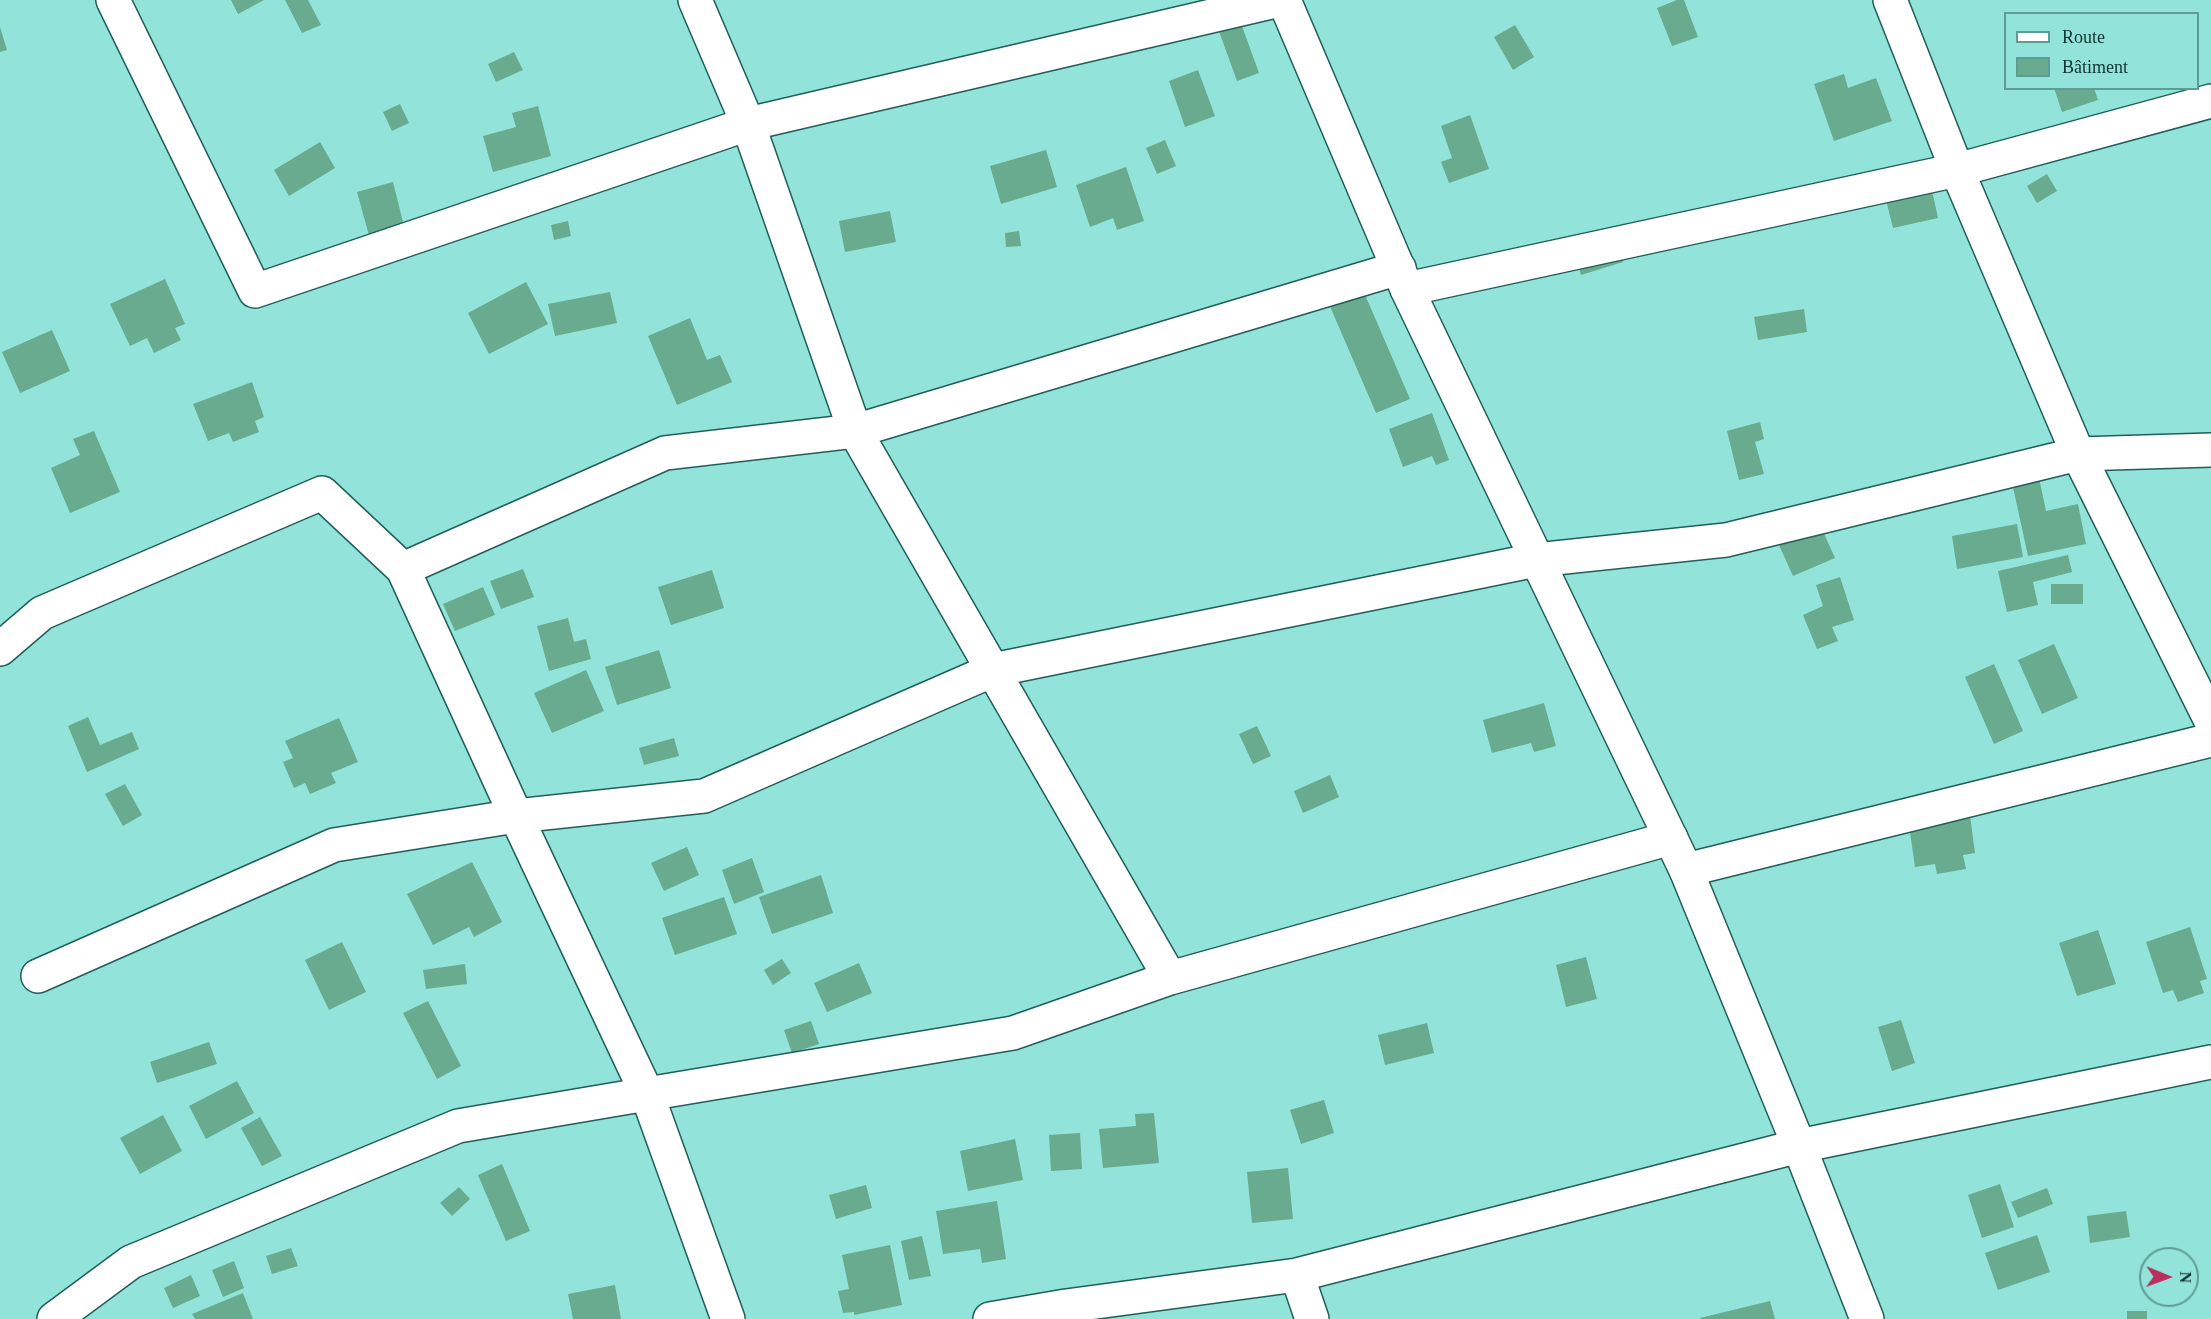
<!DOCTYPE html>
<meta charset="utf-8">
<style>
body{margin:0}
#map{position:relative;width:2211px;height:1319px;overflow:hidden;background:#92e3d9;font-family:Georgia,serif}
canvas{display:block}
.legend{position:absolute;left:2004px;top:12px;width:195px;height:78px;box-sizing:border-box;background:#92e3d9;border:2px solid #5e9d95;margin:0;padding:8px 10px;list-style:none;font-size:18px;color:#10332f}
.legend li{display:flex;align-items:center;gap:12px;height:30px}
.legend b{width:30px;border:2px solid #5e9d95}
.north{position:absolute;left:2139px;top:1247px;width:60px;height:60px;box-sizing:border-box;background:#92e3d9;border:2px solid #5e9d95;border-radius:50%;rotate:91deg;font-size:16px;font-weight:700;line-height:24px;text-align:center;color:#10332f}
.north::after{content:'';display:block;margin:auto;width:21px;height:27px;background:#bb2d5c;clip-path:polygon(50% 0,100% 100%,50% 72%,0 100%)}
</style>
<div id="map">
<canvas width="2211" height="1319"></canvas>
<ul class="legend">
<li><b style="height:8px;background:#fff"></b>Route</li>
<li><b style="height:16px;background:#68ab8f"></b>Bâtiment</li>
</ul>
<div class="north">N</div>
</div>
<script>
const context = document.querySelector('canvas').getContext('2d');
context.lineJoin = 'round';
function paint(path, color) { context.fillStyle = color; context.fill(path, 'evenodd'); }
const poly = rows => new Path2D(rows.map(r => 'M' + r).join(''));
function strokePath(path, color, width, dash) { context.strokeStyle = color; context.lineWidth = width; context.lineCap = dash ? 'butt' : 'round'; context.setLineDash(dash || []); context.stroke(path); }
paint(poly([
 [231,0,264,0,238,14],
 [285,0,308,0,321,25,302,33],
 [1677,0,1684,0,1698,37,1672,46,1657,8],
 [1238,15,1259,73,1237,81,1216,23],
 [1515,25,1534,57,1513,70,1494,37],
 [0,27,7,50,0,52],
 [514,52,523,70,496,82,488,64],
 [1198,70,1215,116,1185,127,1169,81],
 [1844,74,1848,88,1876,78,1892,121,1834,141,1814,84],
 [2054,88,2094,88,2098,100,2062,112],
 [400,104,409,123,392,131,383,112],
 [538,106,551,156,493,172,483,136,516,127,512,113],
 [1470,115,1489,169,1449,183,1441,162,1452,158,1441,126],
 [1165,140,1176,166,1157,174,1146,148],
 [320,142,335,168,289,196,274,170],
 [1046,150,1057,187,1001,204,990,166],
 [1126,167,1144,221,1117,230,1113,218,1090,227,1076,185],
 [2047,174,2057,191,2037,203,2027,186],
 [393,182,405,230,370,239,357,192],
 [1931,186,1938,218,1893,228,1885,196],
 [890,211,896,242,845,252,839,221],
 [568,221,571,236,554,240,551,225],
 [1019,231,1021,246,1006,247,1005,233],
 [1617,241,1623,262,1581,275,1575,253],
 [165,279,185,324,175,328,181,340,154,353,147,338,130,346,110,304],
 [526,282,548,324,489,354,468,313],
 [1363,290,1410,399,1376,413,1329,304],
 [610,292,617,323,555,336,548,304],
 [1804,309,1807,332,1758,340,1754,317],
 [690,318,707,360,720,355,732,382,677,405,648,336],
 [52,330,70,371,20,393,2,352],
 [252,382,264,417,255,421,259,432,233,442,229,433,208,441,193,404],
 [1432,413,1449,460,1436,465,1432,456,1403,467,1389,429],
 [1760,422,1764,439,1755,442,1764,474,1739,480,1727,431],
 [94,431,120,492,70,513,51,468,80,455,73,439],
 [2038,473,2046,511,2078,504,2086,544,2028,556,2011,478],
 [2017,524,2023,557,1957,569,1952,536],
 [1821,527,1835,558,1793,576,1779,545],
 [2068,555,2072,572,2033,582,2038,605,2007,612,1998,571],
 [523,569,534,597,501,609,490,581],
 [712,570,724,608,671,625,658,587],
 [1840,577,1854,620,1832,627,1838,641,1817,649,1803,615,1823,606,1816,585],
 [2051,584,2083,584,2083,604,2051,604],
 [483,587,495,615,455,631,443,604],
 [568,618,574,642,586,639,591,659,549,671,537,626],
 [2054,644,2078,698,2042,714,2018,660],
 [659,650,671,688,617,705,605,667],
 [1994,664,2023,731,1994,744,1965,677],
 [586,670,604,711,552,733,534,693],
 [1544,703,1556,746,1534,752,1531,743,1492,753,1483,720],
 [88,717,100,745,132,732,139,749,87,772,68,726],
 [339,718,358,762,331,773,336,783,310,794,305,783,294,788,283,762,293,758,285,741],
 [1257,726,1271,756,1253,764,1239,734],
 [674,738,679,756,644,765,639,748],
 [1330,775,1339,797,1303,813,1294,791],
 [125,784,142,815,123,826,105,794],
 [1969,808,1975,853,1963,855,1966,869,1937,874,1935,864,1915,867,1908,818],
 [687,847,699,875,664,891,651,863],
 [752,858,764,892,734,904,722,870],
 [472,862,502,922,474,937,469,927,433,945,407,894],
 [821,875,833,913,772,934,759,897],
 [724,897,737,934,675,955,662,918],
 [2190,927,2207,979,2200,981,2204,993,2178,1002,2173,990,2163,993,2146,942],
 [2098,930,2116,984,2077,996,2059,943],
 [342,942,366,992,329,1010,305,960],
 [1586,957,1597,999,1566,1007,1556,965],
 [782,959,791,973,773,985,764,970],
 [859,963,872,993,827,1012,814,983],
 [465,964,467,984,426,989,423,970],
 [428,1001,461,1066,437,1079,403,1013],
 [1901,1020,1915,1063,1892,1071,1878,1027],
 [811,1021,819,1044,792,1053,784,1030],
 [1427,1023,1434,1053,1385,1065,1378,1035],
 [209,1042,217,1064,157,1083,150,1062],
 [237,1081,254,1113,206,1139,189,1106],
 [1324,1100,1334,1133,1301,1144,1290,1110],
 [1154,1113,1159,1163,1103,1168,1099,1129,1136,1126,1135,1114],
 [163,1115,182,1151,140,1174,120,1138],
 [260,1117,282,1156,262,1166,241,1128],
 [1080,1133,1082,1169,1051,1171,1049,1135],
 [1015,1139,1023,1180,968,1191,960,1151],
 [502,1164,530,1231,506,1241,478,1175],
 [1288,1168,1293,1219,1252,1223,1247,1172],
 [2000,1184,2014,1227,1982,1238,1968,1195],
 [866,1185,872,1208,836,1219,829,1195],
 [459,1187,470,1199,452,1216,440,1203],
 [2047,1188,2053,1204,2018,1218,2011,1202],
 [997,1201,1006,1259,982,1263,980,1249,943,1254,936,1211],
 [2126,1211,2130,1237,2090,1243,2087,1216],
 [2037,1235,2050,1272,1998,1290,1985,1253],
 [922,1236,931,1276,909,1280,901,1241],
 [890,1245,902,1305,854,1315,854,1312,843,1313,838,1291,849,1289,842,1255],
 [291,1248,298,1266,272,1274,266,1256],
 [234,1261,244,1288,223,1297,212,1270],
 [191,1275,200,1296,173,1308,164,1288],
 [615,1285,621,1319,573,1319,568,1294],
 [243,1293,253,1319,195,1319,192,1314],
 [1770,1301,1775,1319,1700,1319,1700,1318],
 [2127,1311,2147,1311,2147,1319,2127,1319]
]), '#68ab8f');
const street = poly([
 [113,0,255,291,748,124,1280,0],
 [695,0,748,124,855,431,1170,978],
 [1890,0,1957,170,2078,454,2211,721],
 [1407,289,1957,170,2211,101],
 [403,569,665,453,855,431,1399,268],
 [0,649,42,613,322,493,403,569,516,816,647,1094,1013,1033,1170,978,1671,838],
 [1686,870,2211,740],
 [38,976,334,845,516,816,704,796,993,670,1536,560,1726,540,2078,454,2211,450],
 [1297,1275,1312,1319],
 [54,1319,131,1262,458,1126,647,1094,728,1319],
 [990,1319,1066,1306,1297,1275,1799,1146,2211,1062]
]);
const secondary = poly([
 [1284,0,1407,289,1686,870,1799,1146,1867,1319]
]);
strokePath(street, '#205f59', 36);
strokePath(secondary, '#205f59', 36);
strokePath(street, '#fff', 33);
strokePath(secondary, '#fff', 33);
</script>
